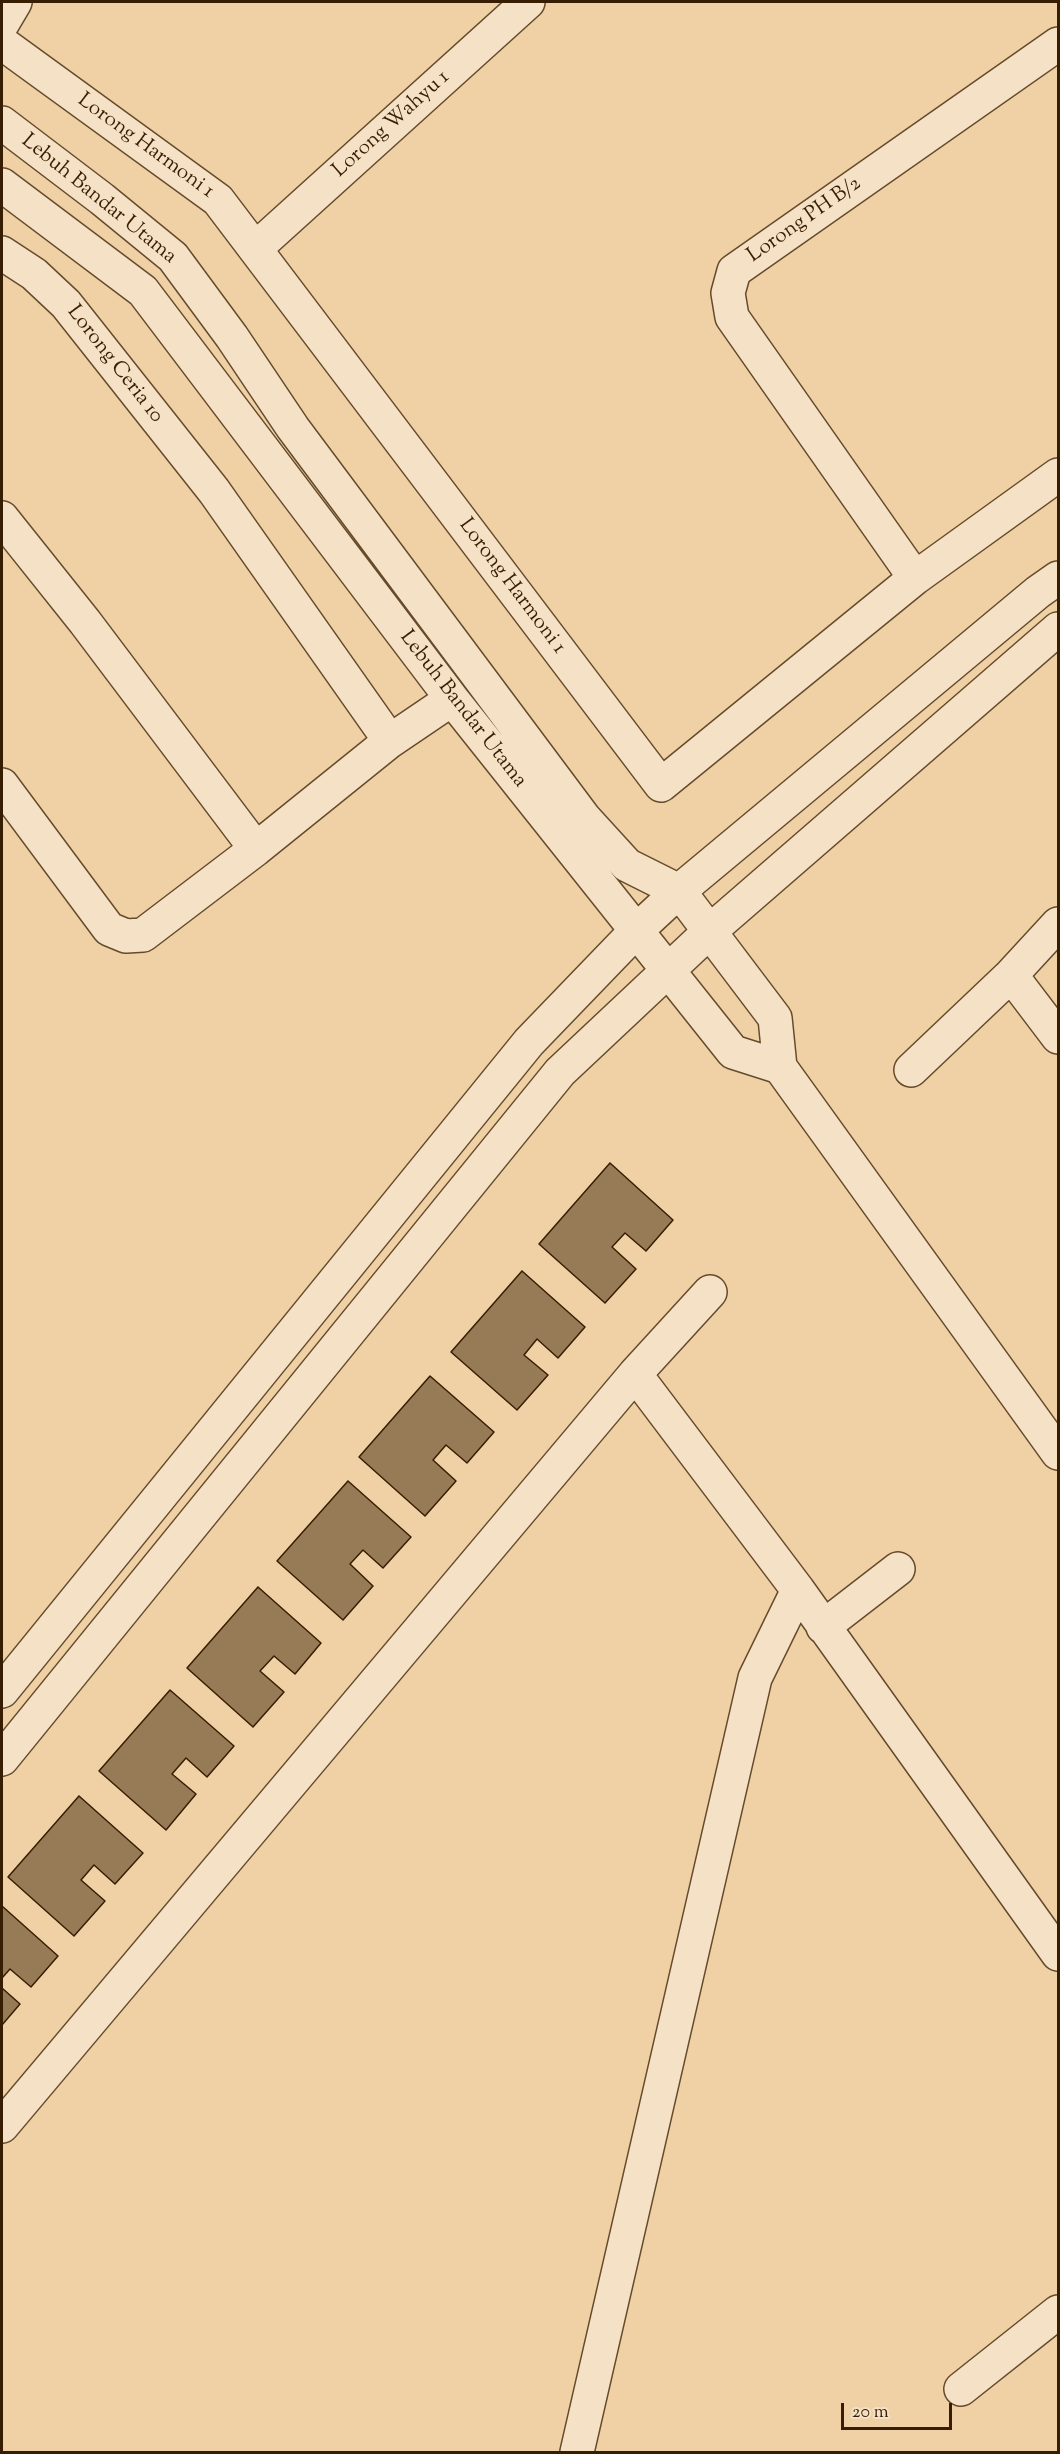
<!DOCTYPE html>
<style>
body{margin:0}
#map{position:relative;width:1060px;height:2454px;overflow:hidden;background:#f0d1a6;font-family:"Sorts Mill Goudy",serif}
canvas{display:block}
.frame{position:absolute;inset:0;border:3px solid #371e02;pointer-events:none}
.scale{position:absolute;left:841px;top:2403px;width:111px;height:27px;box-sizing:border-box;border:3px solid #371e02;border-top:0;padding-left:8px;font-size:18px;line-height:21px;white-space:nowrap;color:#371e02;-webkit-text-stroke:4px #f5e1c5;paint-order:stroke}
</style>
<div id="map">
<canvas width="1060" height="2454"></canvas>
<div class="frame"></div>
<div class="scale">20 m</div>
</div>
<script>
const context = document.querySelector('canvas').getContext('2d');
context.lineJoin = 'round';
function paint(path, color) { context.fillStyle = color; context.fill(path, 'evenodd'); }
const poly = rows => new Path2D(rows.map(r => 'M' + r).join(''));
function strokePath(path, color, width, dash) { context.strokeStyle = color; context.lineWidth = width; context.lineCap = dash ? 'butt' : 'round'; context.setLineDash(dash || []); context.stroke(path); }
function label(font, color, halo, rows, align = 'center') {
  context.font = font + ' "Sorts Mill Goudy",serif'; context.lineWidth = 5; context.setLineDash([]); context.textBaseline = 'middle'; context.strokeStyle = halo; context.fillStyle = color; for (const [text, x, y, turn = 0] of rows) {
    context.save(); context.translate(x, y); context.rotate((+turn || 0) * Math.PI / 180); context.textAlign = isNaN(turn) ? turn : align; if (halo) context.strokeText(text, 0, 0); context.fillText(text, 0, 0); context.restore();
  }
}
const building = poly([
 [610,1163,673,1220,646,1251,625,1233,612,1247,636,1269,605,1303,539,1244,610,1163],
 [522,1271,585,1327,558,1358,537,1339,524,1355,548,1375,517,1410,451,1352,522,1271],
 [430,1376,494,1432,467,1463,446,1445,433,1460,456,1481,425,1516,359,1457,430,1376],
 [348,1481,411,1537,383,1568,363,1550,350,1564,373,1586,343,1620,277,1561,348,1481],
 [258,1587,321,1643,295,1674,274,1656,260,1671,284,1692,253,1727,187,1668,258,1587],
 [170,1690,234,1746,207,1777,186,1758,172,1774,196,1794,166,1830,99,1771,170,1690],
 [79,1796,143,1853,115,1884,94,1865,81,1880,105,1901,74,1936,8,1877,79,1796],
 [2,1906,58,1956,31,1987,10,1969,2,1978,2,1906],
 [2,1988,20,2004,2,2025,2,1988]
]);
paint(building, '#977b57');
strokePath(building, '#371e02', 1.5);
const minor = poly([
 [2,24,15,2],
 [2,43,218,200,661,785,915,578,1058,475],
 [2,123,102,199,173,257,232,337,293,428,585,819,627,865,679,891,775,1018,780,1067,1058,1453],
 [2,185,143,291,452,699,733,1052,780,1067],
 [256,248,528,2],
 [2,253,34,274,66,304,214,491,390,741],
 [2,518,85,622,256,849],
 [915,578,732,317,728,293,734,271,1058,44],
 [2,785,109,929,126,936,143,935,256,849,390,741,452,699],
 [1011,975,1058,1037],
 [911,1070,1011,975,1058,924],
 [635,1374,798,1590,1058,1954],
 [823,1627,898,1569],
 [2,1691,529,1042,636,931,679,891,1038,592,1058,578],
 [2,1759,560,1072,710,931,1058,629],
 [2,2126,635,1374,710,1292],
 [961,2389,1058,2312],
 [577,2452,755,1678,798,1590]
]);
strokePath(minor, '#654b2b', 36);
strokePath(minor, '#f5e1c5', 33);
label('21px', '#371e02', '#f5e1c5', [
 ["Lorong Wahyu 1",392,125,-42],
 ["Lorong Harmoni 1",145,147,36],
 ["Lebuh Bandar Utama",98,200,39],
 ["Lorong PH B/2",805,221,-35],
 ["Lorong Ceria 10",114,365,52],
 ["Lorong Harmoni 1",511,587,53],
 ["Lebuh Bandar Utama",462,710,52]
]);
</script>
